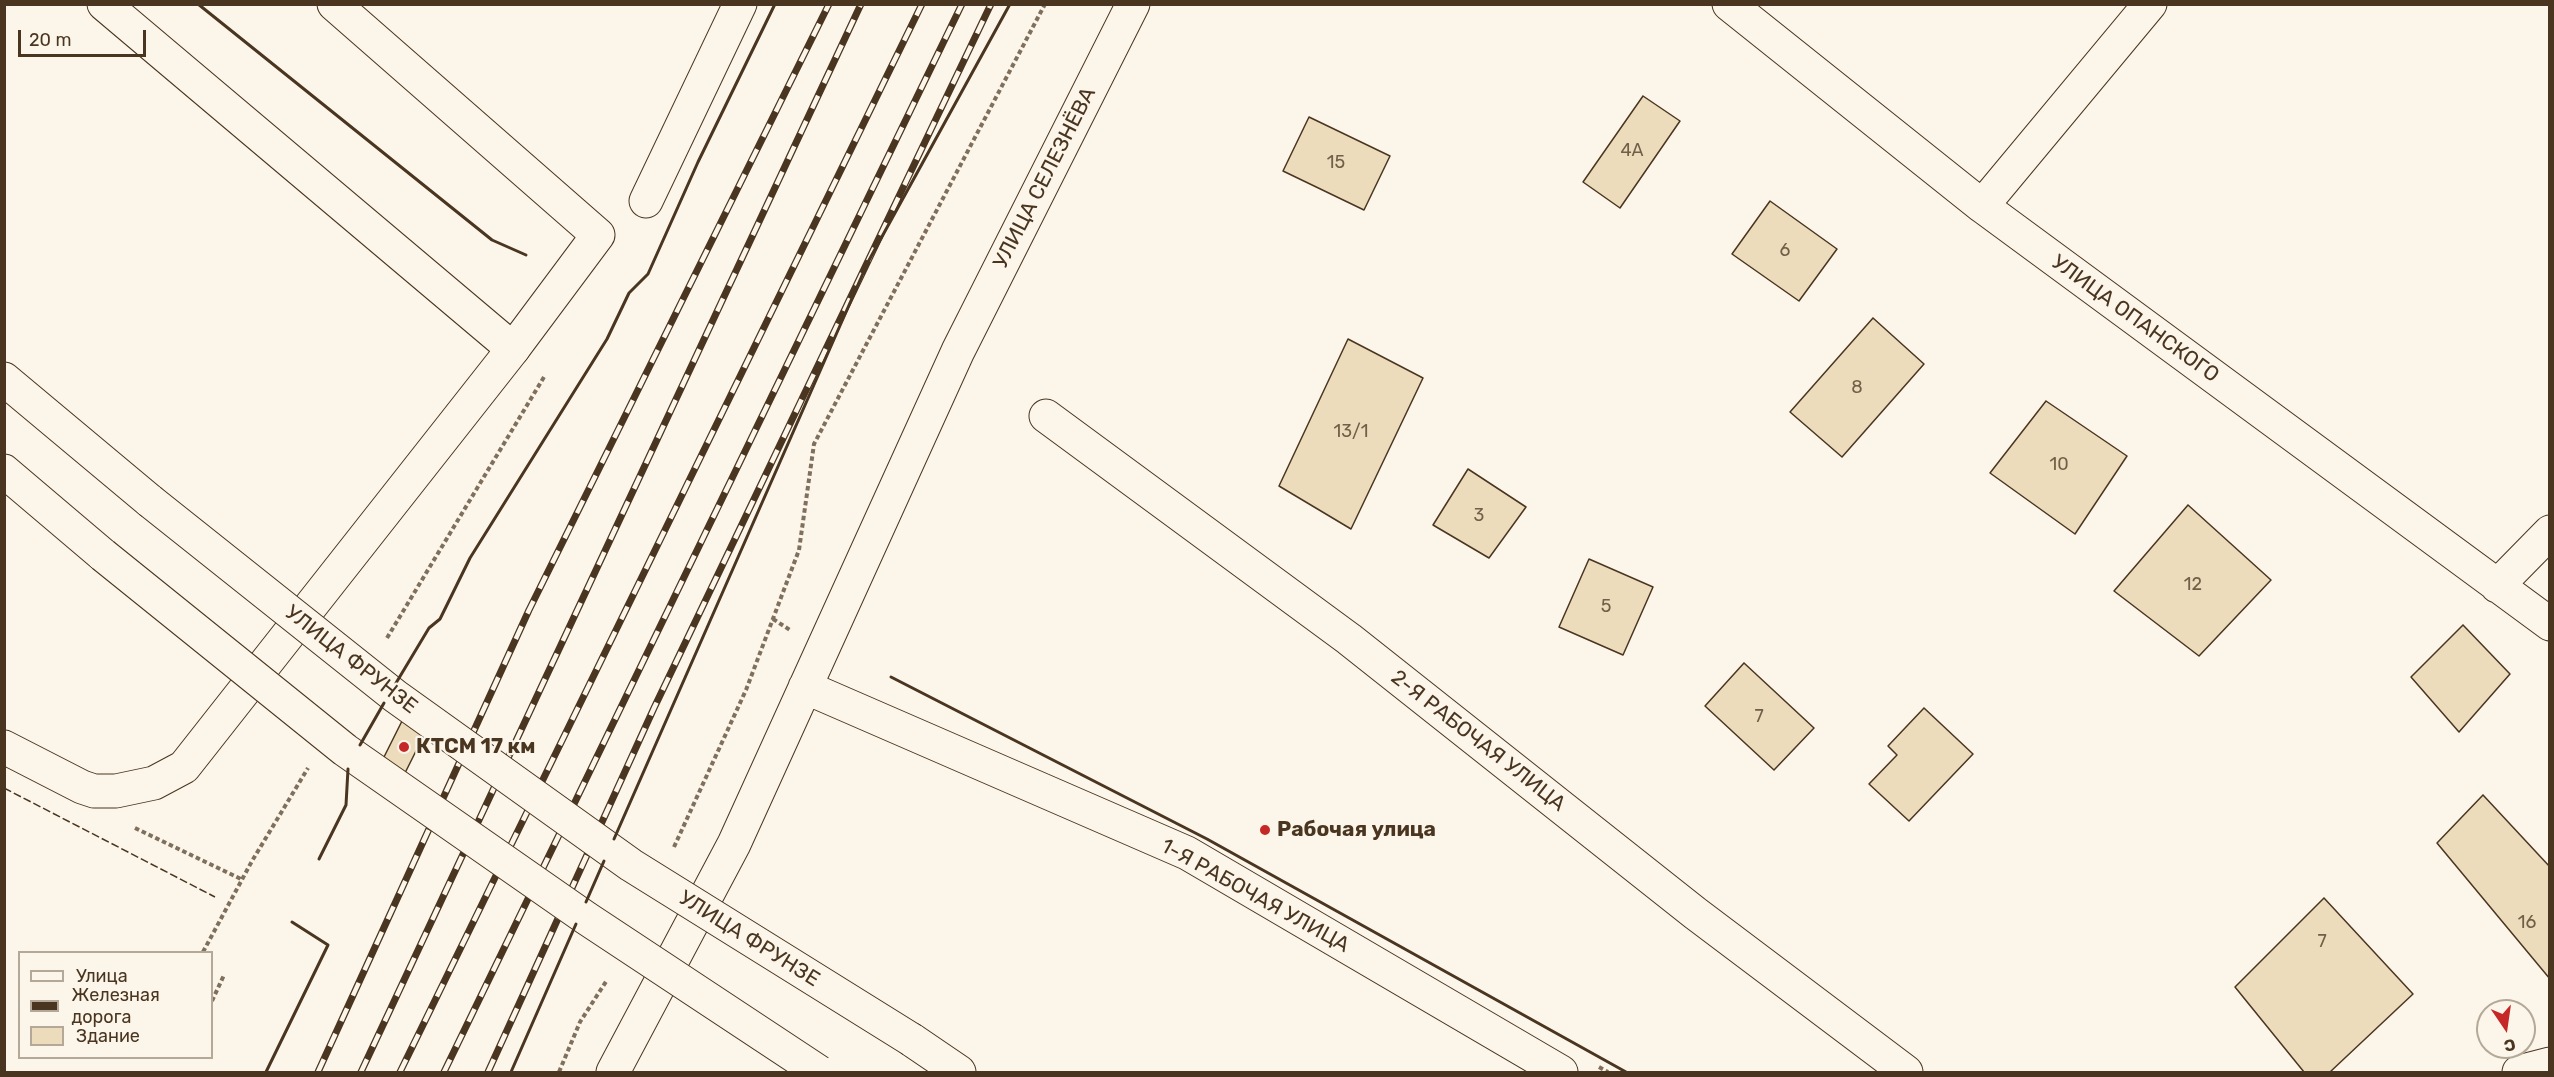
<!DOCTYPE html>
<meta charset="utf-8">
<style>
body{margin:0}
#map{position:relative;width:2554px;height:1077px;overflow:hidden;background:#fbf6e9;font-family:Rubik,sans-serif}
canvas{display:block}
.frame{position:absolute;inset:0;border:6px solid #4a3520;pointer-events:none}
.legend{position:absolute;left:18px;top:951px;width:195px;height:108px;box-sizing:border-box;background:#fbf6e9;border:2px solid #b4a999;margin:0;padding:8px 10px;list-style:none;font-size:18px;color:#4a3520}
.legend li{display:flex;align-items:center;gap:12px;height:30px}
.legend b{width:30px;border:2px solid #b4a999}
.north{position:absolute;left:2476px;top:999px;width:60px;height:60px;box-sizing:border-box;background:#fbf6e9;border:2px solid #b4a999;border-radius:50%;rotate:167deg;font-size:16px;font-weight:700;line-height:24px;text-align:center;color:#4a3520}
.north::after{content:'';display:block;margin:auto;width:21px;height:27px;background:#c62828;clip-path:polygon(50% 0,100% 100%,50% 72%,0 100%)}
.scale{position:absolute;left:18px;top:30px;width:128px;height:27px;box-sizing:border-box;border:3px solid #4a3520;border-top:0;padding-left:8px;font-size:18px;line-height:21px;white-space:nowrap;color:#4a3520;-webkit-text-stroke:4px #fbf6e9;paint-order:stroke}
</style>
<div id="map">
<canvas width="2554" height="1077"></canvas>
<div class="frame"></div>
<ul class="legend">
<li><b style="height:8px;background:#fbf6e9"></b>Улица</li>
<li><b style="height:8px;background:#4a3520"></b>Железная дорога</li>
<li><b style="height:16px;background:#ecdcbc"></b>Здание</li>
</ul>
<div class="north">С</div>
<div class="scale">20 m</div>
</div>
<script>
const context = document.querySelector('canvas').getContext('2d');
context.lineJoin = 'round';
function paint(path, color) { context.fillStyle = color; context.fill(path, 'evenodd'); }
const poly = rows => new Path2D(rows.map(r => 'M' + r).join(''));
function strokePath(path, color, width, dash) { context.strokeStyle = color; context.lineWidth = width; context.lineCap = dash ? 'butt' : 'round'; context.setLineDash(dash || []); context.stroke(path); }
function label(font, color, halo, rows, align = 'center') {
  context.font = font + ' Rubik,sans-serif'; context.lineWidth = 4.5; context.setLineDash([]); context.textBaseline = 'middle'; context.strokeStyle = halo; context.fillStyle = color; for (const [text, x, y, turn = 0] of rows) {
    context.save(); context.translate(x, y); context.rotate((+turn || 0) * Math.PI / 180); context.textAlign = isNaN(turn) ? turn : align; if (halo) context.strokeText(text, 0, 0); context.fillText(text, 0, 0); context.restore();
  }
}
const building = poly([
 [1643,96,1680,121,1620,208,1583,182,1643,96],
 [1309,117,1390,156,1364,210,1283,171,1309,117],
 [1770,201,1837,249,1799,301,1732,254,1770,201],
 [1873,318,1924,364,1842,457,1790,412,1873,318],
 [1348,339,1423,378,1351,529,1279,486,1348,339],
 [2046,401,2127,456,2075,534,1990,473,2046,401],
 [1468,469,1526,507,1489,558,1433,525,1468,469],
 [2188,505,2271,580,2199,656,2114,591,2188,505],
 [1589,559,1653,587,1623,655,1559,627,1589,559],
 [2463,625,2510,674,2459,732,2411,677,2463,625],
 [1744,663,1814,728,1774,770,1705,706,1744,663],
 [1924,708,1973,754,1909,821,1869,784,1897,755,1888,746,1924,708],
 [404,717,427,729,403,777,380,765,404,717],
 [2483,795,2550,867,2550,979,2437,843,2483,795],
 [2324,898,2413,994,2330,1072,2304,1072,2235,987,2324,898]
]);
paint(building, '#ecdcbc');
strokePath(building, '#4a3520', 1.5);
const minor = poly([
 [334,4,598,235,513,349],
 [1729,4,1982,206,2550,624],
 [646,201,740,4],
 [1982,206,2150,4],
 [1046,416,1349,639,1695,913,1906,1072],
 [2497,586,2550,532],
 [2519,1072,2550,1064]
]);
const tertiary = poly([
 [4,747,82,787,94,791,116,791,154,783,184,767,513,349,104,4]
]);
const secondary = poly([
 [4,379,150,501],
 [4,471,103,555],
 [805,687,1187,853,1561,1072],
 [912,1040,959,1072],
 [613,1072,734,844,958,351,1133,4]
]);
strokePath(minor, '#4a3520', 35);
strokePath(tertiary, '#4a3520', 35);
strokePath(secondary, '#4a3520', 35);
strokePath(poly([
 [773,619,790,630],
 [387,638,544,377],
 [135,828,243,880],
 [674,847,746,690,799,550,814,444,1045,4],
 [203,952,252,861,308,768],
 [212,1001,224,975],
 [1599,1067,1608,1072],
 [559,1072,580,1022,607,980]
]), '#7f6f5c', 4, [4.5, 3]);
strokePath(minor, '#fbf6e9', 33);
strokePath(tertiary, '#fbf6e9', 33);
strokePath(secondary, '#fbf6e9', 33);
const rail = poly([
 [318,1072,529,610,829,4],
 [361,1072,861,4],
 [400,1072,922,4],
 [444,1072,962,4],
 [488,1072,654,708,991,4]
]);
strokePath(rail, '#4a3520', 7);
strokePath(rail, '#fbf6e9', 4.5, [14]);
const secondaryBridge = poly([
 [150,501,395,696,631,865,912,1040],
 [103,555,345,750,586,918,819,1072]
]);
strokePath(secondaryBridge, '#4a3520', 35, []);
strokePath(secondaryBridge, '#fbf6e9', 33);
strokePath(poly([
 [4,788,215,897]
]), '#4a3520', 1.5, [8, 3]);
strokePath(poly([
 [198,4,492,240,526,255],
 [891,677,1207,839,1626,1072],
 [396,683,429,628,440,619,470,558,607,339,629,293,648,274,698,162,775,4],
 [360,745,384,703],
 [614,839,868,262,1010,4],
 [319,859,346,805,348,769],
 [586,902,604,861],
 [266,1072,328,945,292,922],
 [511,1072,576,924]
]), '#4a3520', 3);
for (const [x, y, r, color] of [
 [404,747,6,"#c62828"],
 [1265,830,6,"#c62828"]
]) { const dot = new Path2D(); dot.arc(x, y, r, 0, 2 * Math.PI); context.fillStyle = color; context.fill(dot); strokePath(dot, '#fbf6e9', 2); }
label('18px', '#725f47', null, [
 ["4А",1632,151],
 ["15",1336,163],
 ["6",1785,251],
 ["8",1857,388],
 ["13/1",1351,432],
 ["10",2059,465],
 ["3",1479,516],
 ["12",2193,585],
 ["5",1606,607],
 ["7",1759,717],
 ["16",2527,923],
 ["7",2322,942]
]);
label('21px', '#4a3520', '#fbf6e9', [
 ["УЛИЦА СЕЛЕЗНЁВА",1045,178,-63],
 ["УЛИЦА ОПАНСКОГО",2135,319,36],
 ["УЛИЦА ФРУНЗЕ",351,660,38],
 ["2-Я РАБОЧАЯ УЛИЦА",1478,741,38],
 ["1-Я РАБОЧАЯ УЛИЦА",1255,896,29],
 ["УЛИЦА ФРУНЗЕ",749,939,32]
]);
label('bold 21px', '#4a3520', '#fbf6e9', [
 ["КТСМ 17 км",416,747],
 ["Рабочая улица",1277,830]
], 'left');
</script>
